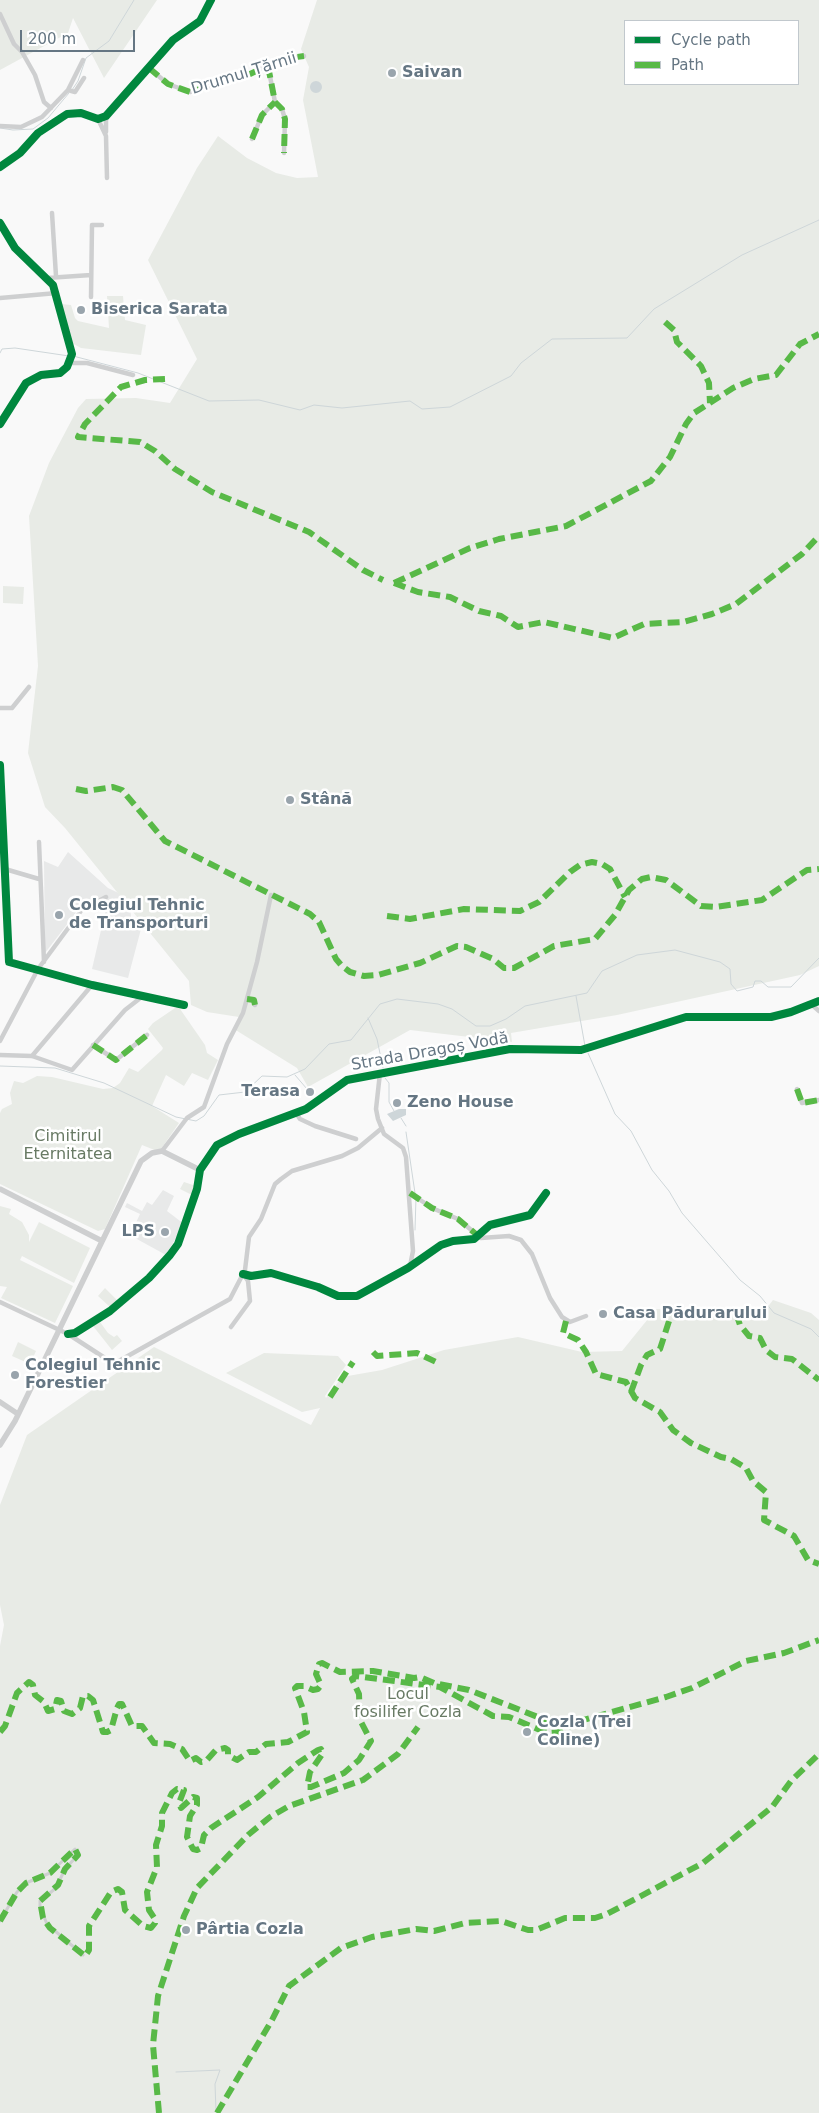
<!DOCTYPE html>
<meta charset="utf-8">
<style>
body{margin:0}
#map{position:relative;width:819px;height:2113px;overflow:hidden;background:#f9f9f9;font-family:"DejaVu Sans",sans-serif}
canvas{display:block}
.legend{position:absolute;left:624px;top:20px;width:175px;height:65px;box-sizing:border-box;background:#fff;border:1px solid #c1c8cd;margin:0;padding:6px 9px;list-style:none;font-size:15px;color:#657683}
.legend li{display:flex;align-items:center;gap:10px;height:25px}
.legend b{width:25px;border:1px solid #c1c8cd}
.scale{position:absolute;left:20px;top:30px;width:115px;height:22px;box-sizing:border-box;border:2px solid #657683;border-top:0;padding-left:6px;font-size:15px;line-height:18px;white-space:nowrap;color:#657683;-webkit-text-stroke:4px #fff;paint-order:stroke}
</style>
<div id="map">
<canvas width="819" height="2113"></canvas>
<ul class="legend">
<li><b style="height:6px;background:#00873e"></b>Cycle path</li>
<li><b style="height:6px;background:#58b947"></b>Path</li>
</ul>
<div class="scale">200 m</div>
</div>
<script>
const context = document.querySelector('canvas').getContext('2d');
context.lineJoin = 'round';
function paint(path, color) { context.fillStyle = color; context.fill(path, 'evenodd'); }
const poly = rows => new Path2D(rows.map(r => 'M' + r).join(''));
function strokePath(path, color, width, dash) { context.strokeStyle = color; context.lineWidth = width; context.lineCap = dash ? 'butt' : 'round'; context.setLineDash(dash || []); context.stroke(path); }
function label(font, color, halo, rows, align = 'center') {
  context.font = font + ' "DejaVu Sans",sans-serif'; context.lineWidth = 5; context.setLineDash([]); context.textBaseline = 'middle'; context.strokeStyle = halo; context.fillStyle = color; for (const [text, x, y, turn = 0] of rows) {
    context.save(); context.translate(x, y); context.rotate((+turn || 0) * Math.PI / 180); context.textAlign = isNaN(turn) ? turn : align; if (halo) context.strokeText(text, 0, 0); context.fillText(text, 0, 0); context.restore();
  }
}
paint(poly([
 [68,852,108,888,125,896,130,901,131,918,141,929,128,978,92,969,108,900,87,908,82,905,45,953,44,861,58,867],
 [163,1190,174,1196,167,1211,184,1224,166,1255,135,1238,132,1231,140,1214,125,1207,127,1203,142,1211,147,1202,152,1205]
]), '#e8e9e9');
paint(poly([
 [0,0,157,0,104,78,73,18,68,33,0,70],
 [317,0,819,0,819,966,800,975,617,1015,511,1033,512,1042,410,1030,308,1087,297,1068,234,1029,239,1017,207,1012,191,1005,189,981,65,828,45,807,28,753,38,666,29,516,49,463,78,408,86,399,136,398,170,403,197,359,148,260,197,168,218,136,247,158,276,173,297,178,318,177,303,100,309,67,301,49],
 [625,21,798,21,798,84,625,84],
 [107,296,123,296,125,320,146,325,141,355,81,348,72,343,64,320,61,304,71,305,75,318,78,321,109,328],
 [3,586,24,587,23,604,3,603],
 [178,1006,205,1045,207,1053,218,1060,208,1080,192,1073,184,1086,166,1075,152,1106,179,1123,161,1149,157,1151,142,1145,105,1229,98,1231,0,1184,0,1113,2,1109,12,1104,10,1093,14,1081,23,1083,37,1076,52,1077,103,1089,113,1088,120,1083,129,1068,138,1072,162,1050,163,1048,148,1029,153,1023],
 [184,1182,196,1186,194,1196,180,1189],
 [0,1206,11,1209,9,1214,22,1222,29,1235,29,1242,39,1222,90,1248,74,1283,22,1256,20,1260,73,1286,55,1323,1,1298,7,1287,0,1286],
 [105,1288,118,1301,110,1307,98,1296],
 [773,1300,811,1313,819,1320,819,2113,0,2113,0,1646,4,1625,0,1605,0,1505,27,1435,154,1347,311,1425,320,1408,302,1412,226,1373,264,1353,338,1356,346,1365,325,1396,326,1398,342,1377,382,1370,444,1350,518,1337,582,1352,622,1351,656,1309,766,1309],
 [100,1322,108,1333,114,1337,117,1335,122,1341,112,1350,93,1326],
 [18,1342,36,1351,30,1364,12,1356]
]), '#e8ebe6');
paint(poly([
 '310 87a6 6 0 1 1 12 0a6 6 0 1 1-12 0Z',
 [399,1109,406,1109,406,1115,393,1121,387,1114]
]), '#ced6d9');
strokePath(poly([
 [72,90,78,81,86,58,109,41,134,0],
 [0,128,13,130,33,129,48,118,69,93],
 [0,353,2,349,15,348,69,356],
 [73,356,138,373,209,401,259,400,300,410,314,405,342,408,410,401,422,409,450,407,511,376,521,363,552,339,627,338,654,309,742,255,819,220],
 [576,996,585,1046],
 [368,1018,377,1039,383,1068],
 [588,1053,615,1114,631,1131,652,1170,669,1191,682,1213,740,1280,760,1296,774,1313,811,1329,819,1337],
 [0,1066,55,1068,104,1083,176,1117,196,1121,204,1116,219,1095,245,1092,262,1076,287,1077,305,1069,329,1044,351,1040,380,1004,397,999,438,1004,452,1009,476,1026,490,1026,506,1019,525,1006,587,993,602,971,637,955,675,950,720,962,730,969,731,984,737,991,753,987,755,981,761,981,768,987,791,987,819,958],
 [295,1075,307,1089],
 [385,1078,389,1083,389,1102,394,1111],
 [401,1118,406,1126],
 [406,1132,415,1193],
 [415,1230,416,1198],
 [176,2072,220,2070,215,2084,216,2111]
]), '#ced6d9', 1);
strokePath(poly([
 [0,1921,17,1892,26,1883,50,1873,75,1849,78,1855,65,1869,56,1888,40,1901,40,1907,47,1924,83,1955]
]), '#cecfd0', 3);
strokePath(poly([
 [0,14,14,44,22,52,35,75,44,102,51,108],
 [268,66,275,102,282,109,285,119,284,153],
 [149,68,168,84,190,92,250,74,282,59,304,56],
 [68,90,75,92,84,78],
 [98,119,106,136,107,178],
 [0,126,21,127,42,117,68,90,83,60],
 [106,132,106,116],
 [252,139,262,115,275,102],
 [0,167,20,153,38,133,67,114,81,113,98,119,106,116,173,40,200,21,211,0],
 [52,213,56,276],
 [0,223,15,248,53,285,72,354,67,367,60,373,41,375,26,383,0,424],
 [47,278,91,275],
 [91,297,92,225,102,225],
 [0,298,57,293],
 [70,363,87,363,133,375],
 [0,708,12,708,29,687],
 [0,765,9,962,92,985,184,1005],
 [39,842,44,962],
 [5,869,39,879],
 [247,999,254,1000,255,1005],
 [811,1004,819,1011],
 [0,1041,38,969,86,904,91,905,106,897],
 [93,1045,116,1060,147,1035],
 [0,1055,32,1056,72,1070,125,1010,143,996],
 [32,1056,92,985],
 [380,1073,376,1109,378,1119,384,1134,403,1148,406,1157,413,1251,410,1266],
 [797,1089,802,1103,819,1100],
 [296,1113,300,1119,315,1126,356,1139],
 [162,1151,187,1118,204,1107,227,1044,243,1013,257,962,271,895],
 [410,1193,432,1208,458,1219,481,1238,509,1236,521,1240,532,1254,550,1298,562,1317,570,1322,586,1316],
 [243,1274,251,1276,271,1273,318,1287,338,1296,357,1296,408,1268,441,1245,453,1241,474,1239,490,1225,530,1215,546,1193],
 [0,1302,68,1334,108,1360,117,1362,230,1299,245,1270,249,1237,261,1219,275,1184,281,1179,292,1171,342,1156,358,1148,382,1128],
 [231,1327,250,1301,248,1281,244,1275]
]), '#cecfd0', 4.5);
strokePath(poly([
 [0,1189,102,1241],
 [68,1334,75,1333,110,1311,149,1278,170,1255,178,1244,186,1221,197,1189,200,1170,217,1145,239,1134,306,1109,347,1080,510,1049,581,1050,686,1017,771,1017,791,1012,819,1001],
 [0,1402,18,1414],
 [0,1445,15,1421,141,1161,152,1153,162,1151,200,1170]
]), '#cecfd0', 5.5);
strokePath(poly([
 [268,66,275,102,282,109,285,119,284,153],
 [149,68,168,84,190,92,250,74,282,59,304,56],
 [252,139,262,115,275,102],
 [665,322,674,330,677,342,701,366,709,383,710,403],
 [165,379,145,380,121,387,85,424,78,437,140,442,155,451,175,469,212,492,309,532,363,570,383,580],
 [394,583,470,548,499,539,566,526,651,481,670,457,686,424,694,413,733,388,754,379,776,375,800,344,819,334],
 [394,583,418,592,450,597,479,611,501,616,518,627,544,622,613,638,644,624,683,622,712,614,736,604,802,554,819,536],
 [76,789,86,791,113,787,122,790,165,841,310,914,319,922,336,959,342,966,350,972,364,976,378,975,420,963,457,946,466,947,493,959,504,968,514,968,554,946,595,939,615,915,629,890,642,879,651,877,666,880,701,906,715,907,762,900,807,870,819,869],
 [387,916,410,919,464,909,520,911,539,902,570,872,580,865,592,862,602,864,610,869,625,897],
 [247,999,254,1000,255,1005],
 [93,1045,116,1060,147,1035],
 [797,1089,802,1103,819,1100],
 [410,1193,432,1208,458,1219,477,1235],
 [736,1313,740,1325,749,1336,760,1338,766,1350,775,1357,792,1359,819,1380],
 [566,1321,563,1333,578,1340,586,1352,596,1374,626,1382,635,1398,660,1412,673,1430,691,1443,721,1457,731,1459,746,1468,753,1481,766,1492,764,1520,794,1536,808,1560,819,1564],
 [373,1352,377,1356,417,1353,436,1362],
 [631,1392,641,1365,647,1355,660,1349,671,1315],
 [330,1397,353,1362],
 [0,1732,5,1726,17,1693,29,1682,33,1685,35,1695,44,1702,48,1711,55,1709,57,1700,61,1701,64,1711,72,1714,80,1708,83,1696,88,1696,93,1700,103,1732,107,1732,111,1730,117,1708,119,1704,122,1704,132,1726,142,1726,154,1743,170,1744,182,1749,190,1761,196,1758,201,1762,206,1761,216,1750,225,1748,228,1750,228,1755,237,1760,249,1752,256,1752,266,1744,288,1742,307,1732,304,1712,295,1688,297,1686,304,1686,313,1690,318,1689,321,1685,316,1674,319,1664,322,1663,340,1672,373,1671,414,1678,420,1677,434,1683,469,1690,543,1719,576,1722,666,1697,692,1688,746,1661,784,1653,819,1640],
 [0,1921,17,1892,26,1883,50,1873,75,1849,78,1855,65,1869,58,1885,40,1901,43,1918,50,1928,85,1956,89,1950,89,1926,111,1892,118,1889,122,1892,125,1910,143,1926,151,1928,155,1923,155,1919,149,1910,147,1892,157,1867,156,1845,162,1826,162,1813,172,1793,177,1789,184,1790,179,1803,181,1808,193,1797,197,1798,197,1805,190,1816,187,1837,193,1849,197,1850,201,1848,204,1835,211,1828,258,1797,298,1763,318,1750,321,1749,323,1753,310,1772,307,1787,311,1787,344,1773,359,1760,371,1741,360,1720,359,1694,352,1679,356,1676,440,1687,493,1716,509,1717,547,1733,561,1732,576,1722],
 [159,2113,153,2045,158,1996,184,1916,197,1888,248,1835,270,1817,289,1806,363,1780,398,1754,418,1727],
 [217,2113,272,2020,289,1986,341,1948,372,1937,416,1929,434,1931,465,1923,501,1921,528,1930,536,1930,565,1918,595,1918,607,1914,703,1863,772,1807,791,1781,819,1754]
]), '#58b947', 6, [12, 6]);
strokePath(poly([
 [0,167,20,153,38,133,67,114,81,113,98,119,106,116,173,40,200,21,211,0],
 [0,223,15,248,53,285,72,354,67,367,60,373,41,375,26,383,0,424],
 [0,765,9,962,92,985,184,1005],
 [243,1274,251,1276,271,1273,318,1287,338,1296,357,1296,408,1268,441,1245,453,1241,474,1239,490,1225,530,1215,546,1193],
 [68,1334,75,1333,110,1311,149,1278,170,1255,178,1244,186,1221,197,1189,200,1170,217,1145,239,1134,306,1109,347,1080,510,1049,581,1050,686,1017,771,1017,791,1012,819,1001]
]), '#00873e', 8);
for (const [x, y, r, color] of [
 [392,73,5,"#99a4ac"],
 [81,310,5,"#99a4ac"],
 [290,800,5,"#99a4ac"],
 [59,915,5,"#99a4ac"],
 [310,1092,5,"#99a4ac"],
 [397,1103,5,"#99a4ac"],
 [165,1232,5,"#99a4ac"],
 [603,1314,5,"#99a4ac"],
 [15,1375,5,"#99a4ac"],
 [527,1732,5,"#99a4ac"],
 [186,1930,5,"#99a4ac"]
]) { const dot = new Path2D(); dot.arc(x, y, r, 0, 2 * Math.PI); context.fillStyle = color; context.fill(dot); strokePath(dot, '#fff', 2); }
label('bold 16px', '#657683', '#fff', [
 ["Saivan",402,73],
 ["Biserica Sarata",91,310],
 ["Stână",300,800],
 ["Colegiul Tehnic",69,906],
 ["de Transporturi",69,924],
 ["Terasa",300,1092,"right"],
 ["Zeno House",407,1103],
 ["LPS",155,1232,"right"],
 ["Casa Pădurarului",613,1314],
 ["Colegiul Tehnic",25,1366],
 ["Forestier",25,1384],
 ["Cozla (Trei",537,1723],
 ["Coline)",537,1741],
 ["Pârtia Cozla",196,1930]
], 'left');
label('16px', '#657683', '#fff', [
 ["Drumul Țărnii",244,74,-17],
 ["Strada Dragoș Vodă",430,1052,-10]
]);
label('16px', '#687a64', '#fff', [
 ["Cimitirul",68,1137],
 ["Eternitatea",68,1155],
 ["Locul",408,1695],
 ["fosilifer Cozla",408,1713]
]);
</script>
